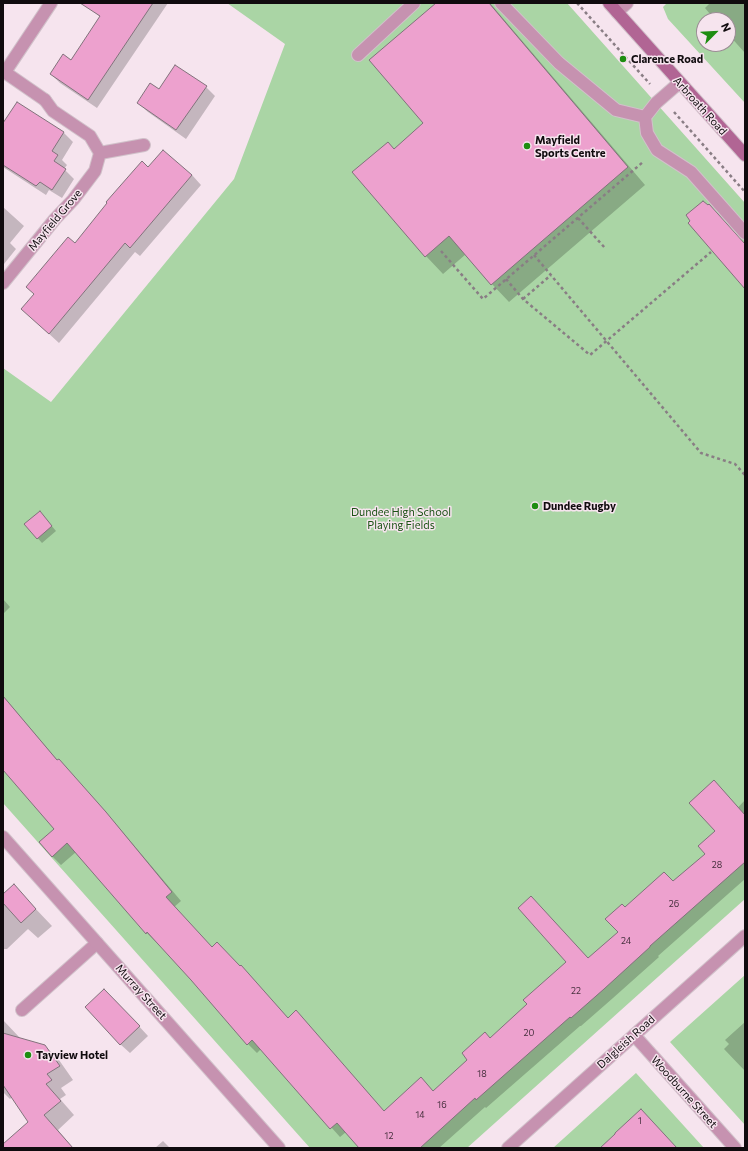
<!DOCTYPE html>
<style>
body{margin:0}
#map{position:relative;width:748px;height:1151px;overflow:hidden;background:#f6e4ee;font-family:Commissioner,sans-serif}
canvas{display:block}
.frame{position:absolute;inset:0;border:4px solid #100b0e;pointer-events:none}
.north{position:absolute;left:696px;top:12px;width:40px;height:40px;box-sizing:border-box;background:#f6e4ee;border:1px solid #9a8d94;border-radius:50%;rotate:66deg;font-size:11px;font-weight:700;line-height:16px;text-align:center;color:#100b0e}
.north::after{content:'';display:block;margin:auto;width:14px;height:18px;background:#1e8d11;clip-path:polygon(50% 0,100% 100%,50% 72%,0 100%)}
</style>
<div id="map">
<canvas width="748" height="1151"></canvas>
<div class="frame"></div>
<div class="north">N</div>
</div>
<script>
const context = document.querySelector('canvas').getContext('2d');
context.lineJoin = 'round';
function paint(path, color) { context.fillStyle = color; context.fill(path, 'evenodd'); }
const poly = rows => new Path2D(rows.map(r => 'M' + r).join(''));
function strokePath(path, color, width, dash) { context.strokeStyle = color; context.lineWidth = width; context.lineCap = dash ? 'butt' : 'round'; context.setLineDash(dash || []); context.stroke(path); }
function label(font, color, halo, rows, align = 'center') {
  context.font = font + ' Commissioner,sans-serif'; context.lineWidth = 3; context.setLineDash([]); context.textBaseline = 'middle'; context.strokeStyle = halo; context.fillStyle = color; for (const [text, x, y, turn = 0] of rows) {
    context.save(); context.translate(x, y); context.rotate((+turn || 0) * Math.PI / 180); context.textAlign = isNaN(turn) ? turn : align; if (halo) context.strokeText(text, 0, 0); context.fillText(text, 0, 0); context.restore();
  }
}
paint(poly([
 [227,3,567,3,745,203,745,899,467,1148,310,1148,3,803,3,368,51,402,234,179,285,44],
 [667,3,745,3,745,103,668,19,663,7],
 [704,20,728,20,728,44,704,44],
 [745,975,745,1125,670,1042],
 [636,1073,704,1148,553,1148]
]), '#aad5a5');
paint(poly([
 [97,3,168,3,97,108,60,83,51,74,71,61,100,17,92,10],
 [437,3,490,3,645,185,509,302,492,284,466,254,443,274,426,256,354,172,394,150,424,123],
 [710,3,745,3,745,53,728,34,728,20,715,20,705,8],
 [206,87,215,96,186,139,148,112,138,103,159,91],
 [17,103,64,133,73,142,62,160,67,165,64,169,74,179,62,198,49,190,46,195,3,167,3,119,6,121],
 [148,168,192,175,201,185,140,256,135,252,59,343,22,309],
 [3,207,24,226,10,243,16,249,4,264],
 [44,517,56,531,42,543,26,525],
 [3,599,10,607,3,614],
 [3,696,58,761,115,823,181,901,174,907,212,948,288,1019,296,1011,384,1112,433,1092,490,1039,588,959,619,932,625,908,673,882,706,855,716,831,745,800,745,879,658,956,659,957,613,998,581,1026,580,1026,486,1108,485,1107,439,1148,360,1148,346,1132,340,1137,261,1049,257,1053,248,1044,192,979,157,941,156,942,147,933,76,852,61,865,52,856,55,829,3,768],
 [14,886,52,926,38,938,28,929,7,949,3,949,3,896],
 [114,999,148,1036,130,1053,120,1044],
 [3,1020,20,1038,45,1046,59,1060,73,1080,61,1088,66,1095,60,1099,74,1115,58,1130,73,1148,17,1148,29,1122,12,1097,10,1099,3,1092],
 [745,1022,745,1071,724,1049,729,1044,725,1040],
 [163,1141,170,1148,155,1148]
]), '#0003');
const building = poly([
 [80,3,153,3,88,100,50,74,63,54,71,60,100,16,80,3],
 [436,3,489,3,628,167,491,285,449,236,425,257,352,172,388,142,394,149,423,123,369,60,436,3],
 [175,65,207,86,176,130,137,103,150,83,159,89,175,65],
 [17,102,64,132,52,151,58,155,54,161,66,169,52,190,40,182,36,186,3,165,3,123,17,102],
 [163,150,192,175,130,248,125,243,49,334,21,309,34,294,26,287,68,237,75,243,107,203,106,202,142,161,148,167,163,150],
 [703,201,708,205,709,204,745,244,745,289,688,223,690,221,686,215,703,201],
 [40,511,52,526,37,539,24,524,40,511],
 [3,696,57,760,59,759,106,812,172,892,166,897,212,947,217,942,240,966,241,965,288,1018,296,1010,384,1111,421,1077,433,1091,467,1060,462,1053,485,1032,490,1038,527,1004,523,1000,566,962,518,908,531,896,588,958,618,932,605,919,622,904,625,907,664,872,673,881,705,854,698,846,715,831,689,803,714,780,745,815,745,862,650,946,650,947,604,989,571,1018,570,1017,476,1100,475,1098,420,1148,359,1148,337,1123,330,1129,252,1040,247,1045,191,980,147,932,146,934,67,843,52,857,39,842,54,829,3,770,3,696],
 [14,884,36,909,21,923,3,903,3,894,14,884],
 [104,989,140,1026,120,1045,85,1007,104,989],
 [3,1033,45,1045,60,1066,47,1074,52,1080,46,1084,61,1101,44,1115,73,1148,3,1148,3,1144,28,1122,3,1085,3,1033],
 [641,1109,677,1148,600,1148,615,1134,615,1133,641,1109]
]);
paint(building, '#eda1ce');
strokePath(building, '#81727b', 1);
const lane = poly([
 [501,3,559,63,616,110,645,117],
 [358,55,414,3],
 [679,83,656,103,645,117,647,133,657,150,691,172,745,233],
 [100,153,144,145],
 [3,283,55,219,73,200,95,171,100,153,90,136,53,111,45,100],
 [22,1010,97,943]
]);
const street = poly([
 [617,12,627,3],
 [3,71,45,100],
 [5,72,51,3],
 [3,837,279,1148],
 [634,1035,735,1148],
 [508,1148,745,936]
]);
const secondary = poly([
 [609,3,745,155]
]);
strokePath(lane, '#d1c1ca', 14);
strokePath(street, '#d1c1ca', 14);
strokePath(secondary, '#d1c1ca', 14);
strokePath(poly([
 [577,3,650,84],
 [674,112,745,192],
 [578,218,605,248],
 [441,251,483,299,643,162],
 [534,255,701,453,735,464,745,475],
 [506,279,523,299,590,355,711,252],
 [523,299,551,275]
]), '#897d84', 2.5, [3, 3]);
strokePath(lane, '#c692b0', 12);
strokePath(street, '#c692b0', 12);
strokePath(secondary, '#b16594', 12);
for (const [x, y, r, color] of [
 [623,59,4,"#1e8d11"],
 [527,146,4,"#1e8d11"],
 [535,506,4,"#1e8d11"],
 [28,1055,4,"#1e8d11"]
]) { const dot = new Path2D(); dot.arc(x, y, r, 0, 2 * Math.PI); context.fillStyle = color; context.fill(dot); strokePath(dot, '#f6e4ee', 1.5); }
label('9px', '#47303e', null, [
 ["28",717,865],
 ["26",674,904],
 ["24",626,941],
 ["22",576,991],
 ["20",529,1033],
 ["18",482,1074],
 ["16",442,1105],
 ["14",420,1115],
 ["1",640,1121],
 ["12",389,1136]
]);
label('bold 11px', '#100b0e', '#f6e4ee', [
 ["Clarence Road",631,59],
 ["Mayfield",535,140],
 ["Sports Centre",535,153],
 ["Dundee Rugby",543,506],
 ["Tayview Hotel",36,1055]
], 'left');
label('11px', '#100b0e', '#f6e4ee', [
 ["Arbroath Road",700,106,48],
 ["Mayfield Grove",55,220,-50],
 ["Murray Street",141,992,48],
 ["Dalgleish Road",626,1042,-42],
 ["Woodburne Street",684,1092,48]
]);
label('11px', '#1b5315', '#f6e4ee', [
 ["Dundee High School",401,512],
 ["Playing Fields",401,525]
]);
</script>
